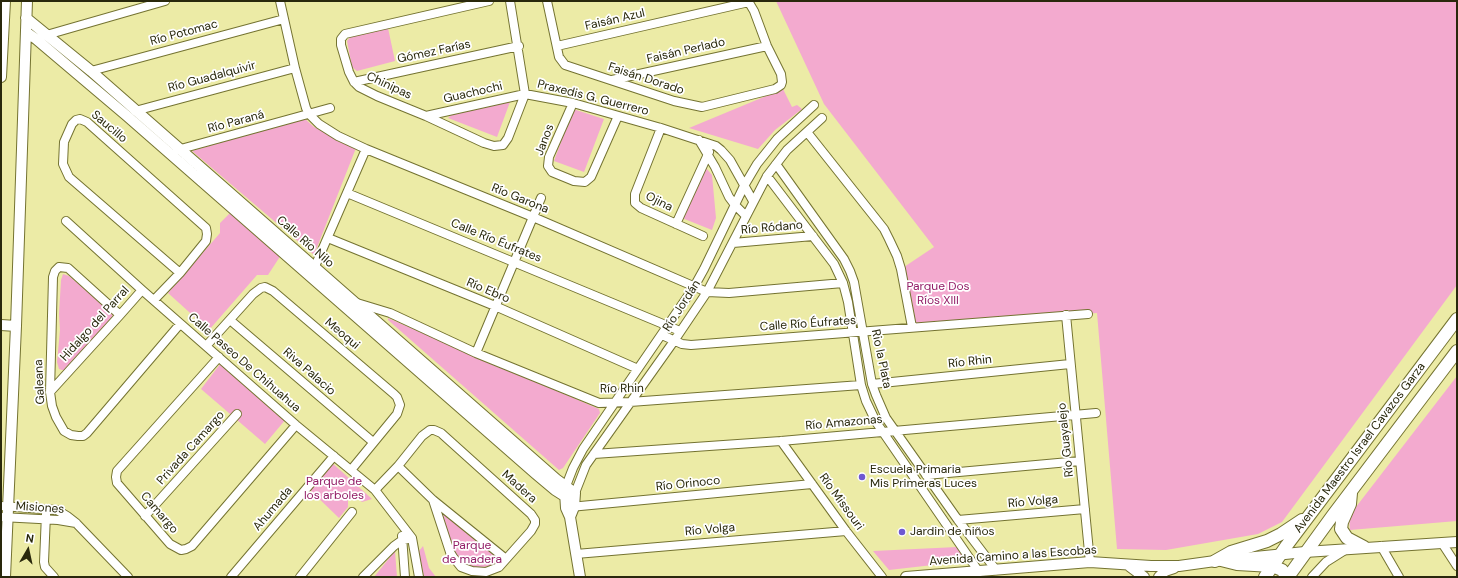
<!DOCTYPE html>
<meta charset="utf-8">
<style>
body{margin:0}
#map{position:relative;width:1458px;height:578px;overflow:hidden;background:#eceba6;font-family:"DM Sans",sans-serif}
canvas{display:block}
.frame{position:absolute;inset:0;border:2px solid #29280c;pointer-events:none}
.north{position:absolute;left:8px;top:530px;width:40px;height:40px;-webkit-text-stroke:3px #fff;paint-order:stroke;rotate:9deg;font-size:11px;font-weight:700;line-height:16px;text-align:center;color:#29280c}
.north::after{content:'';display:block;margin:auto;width:14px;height:18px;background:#29280c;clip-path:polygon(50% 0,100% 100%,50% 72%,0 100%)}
</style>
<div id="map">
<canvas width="1458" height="578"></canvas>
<div class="frame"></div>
<div class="north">N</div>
</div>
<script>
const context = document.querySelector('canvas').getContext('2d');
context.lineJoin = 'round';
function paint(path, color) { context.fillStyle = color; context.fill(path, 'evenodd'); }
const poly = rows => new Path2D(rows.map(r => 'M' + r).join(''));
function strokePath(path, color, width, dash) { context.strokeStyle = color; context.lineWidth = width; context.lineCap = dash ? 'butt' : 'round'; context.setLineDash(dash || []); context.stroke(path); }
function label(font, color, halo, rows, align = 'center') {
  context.font = font + ' "DM Sans",sans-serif'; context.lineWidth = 3.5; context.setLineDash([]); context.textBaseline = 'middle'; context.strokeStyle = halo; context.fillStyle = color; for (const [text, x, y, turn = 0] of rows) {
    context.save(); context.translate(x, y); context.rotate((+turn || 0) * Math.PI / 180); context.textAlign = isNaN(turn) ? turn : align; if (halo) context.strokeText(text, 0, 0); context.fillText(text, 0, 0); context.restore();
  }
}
paint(poly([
 [776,1,1457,1,1457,285,1282,522,1258,534,1166,550,1117,549,1097,313,912,327,901,269,934,247,824,104],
 [388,28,395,61,357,71,352,67,347,41,352,35],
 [783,89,792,107,797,105,802,109,775,130,758,149,689,128],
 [504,101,510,102,497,137,448,118,453,113],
 [573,109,604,119,584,172,554,161],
 [304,118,314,127,356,148,314,255,192,151],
 [706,168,712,175,716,218,712,230,682,218],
 [231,212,281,255,268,275,257,275,209,330,168,293,220,233,220,223],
 [63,274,69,276,113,313,112,317,88,344,64,370,62,370,59,369,57,362,60,330,59,314,61,280],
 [388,318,599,409,600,413,563,468,559,470,388,320],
 [221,363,286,419,265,444,201,389],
 [1457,376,1457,521,1350,530,1349,516],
 [330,461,372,499,362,502,357,497,348,500,348,507,339,518,310,490],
 [442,513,446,513,495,555,498,558,498,562,496,565,477,568,471,567,464,564,458,558,452,546,441,515],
 [423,546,429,568,436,577,424,577,419,551],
 [957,547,968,561,889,570,873,551],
 [395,551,397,577,374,577]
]), '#f3aacf');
const minor = poly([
 [280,1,295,68,306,108,309,114,319,124,338,136,366,149,533,217,707,292,729,293,843,283],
 [489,1,345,34,341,39,341,45,349,72,354,82,359,87,377,96,426,116,484,143,494,146,503,145,508,138,525,94,510,1],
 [547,1,559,57,565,65,674,101,702,107,775,89,781,85,782,82,781,74,767,46,754,11,748,1],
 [43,36,165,1],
 [557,46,749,2],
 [91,71,284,19],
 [612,80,767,46],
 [354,82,519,46],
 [573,103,549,157,548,166,552,172,574,181,585,182,591,177,618,116],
 [135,111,295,68],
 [426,116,525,94,573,103,661,128,716,146,721,150,730,160,753,201],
 [661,128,635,194,635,203,641,208,703,236],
 [807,132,884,229,889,239,897,256,901,269,912,327],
 [699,140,715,167,729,197,735,205,746,216],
 [177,150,330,108],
 [776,164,844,259,850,271,854,282,872,384,876,395,886,418,958,520,996,570],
 [767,176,834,264,843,283,848,302,861,385,866,401,876,422,979,572],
 [347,193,680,331],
 [66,221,142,290,296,425,375,490,412,538,419,577],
 [676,224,709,152],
 [328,238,495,306,638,369],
 [733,243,813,236],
 [313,271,366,149],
 [154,300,180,273,206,241,207,234,206,228,87,122,80,119,76,120,72,124,64,142,63,164,69,177,180,273],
 [357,303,390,313,476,353,599,403,630,402,861,385],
 [120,315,68,268,59,267,55,271,53,277,50,392,52,406,56,417,64,431,71,435,78,436,83,436,87,433,180,324],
 [1066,315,1090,562],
 [230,320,373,442],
 [662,335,682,344,691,345,1088,314],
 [207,345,253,294,261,288,265,287,273,291,394,394,397,397,400,405,397,414,351,470],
 [476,353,541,198],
 [219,357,117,471,116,477,117,483,170,544,181,550,186,549,192,546,296,425],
 [872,384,1070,364],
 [50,392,120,315,142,290],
 [781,441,846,531,882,577],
 [594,454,781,441,1096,413],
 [398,466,433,500,506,559],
 [926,475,1080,461],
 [566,486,573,468,583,449,694,287,704,269,744,186,757,164,777,139,814,105],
 [375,490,398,466,422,436,430,430,434,430,441,433,531,514,535,520,535,524,531,531,499,567,486,572,472,571,461,567,453,557,450,552,433,500],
 [575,493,586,465,674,341,707,292,767,176,787,150,822,118],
 [1,506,57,510,67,516,76,523,128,577],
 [570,507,812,484],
 [46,514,44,562,45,567,54,577],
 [145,516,237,414],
 [1,517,58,520,76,523],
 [958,520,1085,509],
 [402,536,405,577],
 [1442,543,1457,566],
 [1381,546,1399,577],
 [576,554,846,531],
 [231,577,334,456],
 [300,577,352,512],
 [363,577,394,546,401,541,412,538],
 [1312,577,1326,562,1345,550]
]);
const tertiary = poly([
 [26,18,91,71,556,479,575,493,574,507,570,517],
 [26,32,36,39,127,116,536,474,555,490,574,502],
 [1,77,5,1],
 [1,325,16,326],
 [565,492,566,508,570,517,580,577],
 [1128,565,1144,577],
 [5,577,16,326,27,1],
 [906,577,1090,562,1151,566,1179,566,1215,561,1305,552,1457,542],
 [1159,577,1165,571,1174,568]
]);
const secondary = poly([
 [1351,493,1350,504,1342,522,1341,529,1347,538,1364,547],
 [1221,560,1237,564,1272,566,1282,570,1287,577],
 [1215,561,1231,552,1267,541,1281,534,1302,520],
 [1265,577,1287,545,1457,319],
 [1288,577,1333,515,1457,351]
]);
strokePath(minor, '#747331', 10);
strokePath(tertiary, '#747331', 12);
strokePath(secondary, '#747331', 14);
strokePath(minor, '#fff', 8);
strokePath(tertiary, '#fff', 10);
strokePath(secondary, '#fff', 12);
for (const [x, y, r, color] of [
 [862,477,4,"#6f58d2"],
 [902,532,4,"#6f58d2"]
]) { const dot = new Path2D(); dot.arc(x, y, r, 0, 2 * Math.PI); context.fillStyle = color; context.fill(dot); strokePath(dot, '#fff', 1.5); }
label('12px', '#29280c', '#fff', [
 ["Faisán Azul",615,20,-13],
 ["Río Potomac",184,33,-15],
 ["Faisán Perlado",686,51,-13],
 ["Gómez Farías",434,52,-12],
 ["Río Guadalquivir",212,77,-15],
 ["Faisán Dorado",646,79,18],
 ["Chinipas",389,86,25],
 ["Guachochi",473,93,-13],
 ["Praxedis G. Guerrero",593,98,14],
 ["Río Paraná",236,122,-15],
 ["Saucillo",109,127,40],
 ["Janos",545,140,-69],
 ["Río Garona",520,199,22],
 ["Ojina",659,202,26],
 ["Río Ródano",772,228,-5],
 ["Calle Río Éufrates",496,241,22],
 ["Calle Río Nilo",305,242,41],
 ["Río Ebro",488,291,23],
 ["Río Jordán",682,306,-57],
 ["Hidalgo del Parral",95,324,-48],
 ["Calle Río Éufrates",808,324,-4],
 ["Meoqui",342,334,40],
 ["Rio la Plata",881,359,78],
 ["Río Rhin",970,362,-6],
 ["Calle Paseo De Chihuahua",244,363,41],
 ["Riva Palacio",309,372,41],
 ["Galeana",40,382,-93],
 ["Río Rhin",622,389,-1],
 ["Río Amazonas",844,423,-5],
 ["Río Guayalejo",1066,440,-96],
 ["Privada Camargo",191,448,-48],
 ["Avenida Maestro Israel Cavazos Garza",1360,448,-53],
 ["Río Orinoco",688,484,-6],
 ["Madera",519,487,42],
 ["Río Missouri",841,502,54],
 ["Río Volga",1033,502,-5],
 ["Misiones",40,508,4],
 ["Ahumada",273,509,-50],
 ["Camargo",159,513,49],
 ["Río Volga",710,530,-5],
 ["Avenida Camino a las Escobas",1013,556,-4]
]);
label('12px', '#921d67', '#fff', [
 ["Parque Dos",938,287],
 ["Ríos XIII",938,301],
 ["Parque de",334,482],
 ["los arboles",334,496],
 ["Parque",472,546],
 ["de madera",472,560]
]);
label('12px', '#29280c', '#fff', [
 ["Escuela Primaria",870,470],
 ["Mis Primeras Luces",870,484],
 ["Jardin de niños",910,532]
], 'left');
</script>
